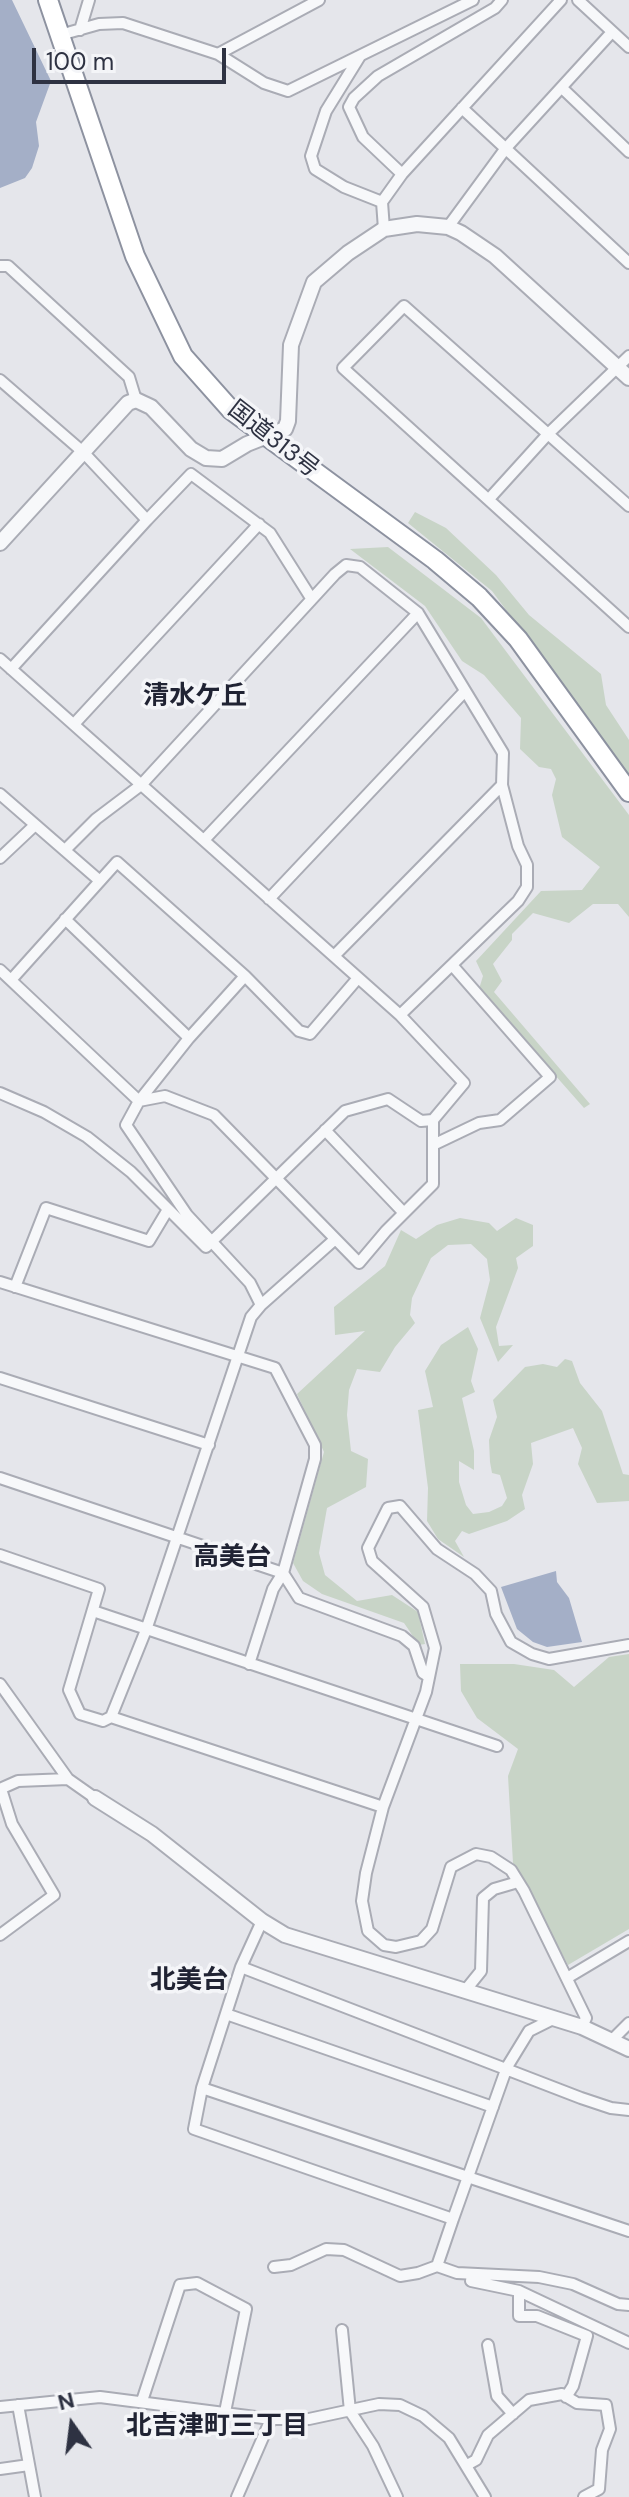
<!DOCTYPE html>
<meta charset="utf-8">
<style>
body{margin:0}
#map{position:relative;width:629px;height:2497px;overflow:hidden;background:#e5e6eb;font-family:"DM Sans",sans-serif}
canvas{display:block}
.north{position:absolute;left:32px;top:2385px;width:80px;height:80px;-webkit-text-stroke:6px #f4f5f8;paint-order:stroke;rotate:346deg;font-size:22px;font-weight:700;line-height:32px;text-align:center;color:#2e3242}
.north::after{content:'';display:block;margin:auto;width:28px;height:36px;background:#2e3242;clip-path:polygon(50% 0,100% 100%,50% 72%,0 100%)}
.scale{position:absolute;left:32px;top:48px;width:194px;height:36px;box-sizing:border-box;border:4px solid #2e3242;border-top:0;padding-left:10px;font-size:24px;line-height:28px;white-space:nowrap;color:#2e3242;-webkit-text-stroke:6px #f4f5f8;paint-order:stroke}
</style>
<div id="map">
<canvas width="629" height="2497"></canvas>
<div class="north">N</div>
<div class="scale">100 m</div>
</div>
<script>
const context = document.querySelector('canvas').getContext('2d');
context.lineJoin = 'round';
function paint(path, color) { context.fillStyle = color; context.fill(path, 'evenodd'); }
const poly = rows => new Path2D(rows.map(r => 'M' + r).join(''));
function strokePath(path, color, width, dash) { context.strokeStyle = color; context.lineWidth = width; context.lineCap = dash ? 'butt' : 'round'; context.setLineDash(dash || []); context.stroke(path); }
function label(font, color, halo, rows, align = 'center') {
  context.font = font + ' "DM Sans","Noto Sans JP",sans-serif'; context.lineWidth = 7; context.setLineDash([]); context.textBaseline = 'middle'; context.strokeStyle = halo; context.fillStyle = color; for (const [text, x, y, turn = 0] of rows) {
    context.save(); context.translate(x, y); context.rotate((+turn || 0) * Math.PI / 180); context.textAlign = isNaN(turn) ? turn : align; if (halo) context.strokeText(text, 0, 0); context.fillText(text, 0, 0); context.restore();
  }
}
paint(poly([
 [415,512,446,528,496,575,529,615,601,674,606,705,629,740,629,776,492,591,408,523],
 [388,547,481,618,629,815,629,917,618,904,593,904,569,923,533,913,512,934,512,940,493,964,502,981,494,992,590,1104,584,1108,479,989,483,976,476,961,541,891,582,890,600,867,562,837,552,795,556,779,551,769,539,767,520,749,521,718,484,675,462,661,425,606,350,549],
 [460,1218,489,1223,497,1231,516,1218,533,1225,533,1246,516,1258,518,1268,496,1327,499,1346,513,1345,498,1362,480,1318,490,1280,487,1259,471,1244,448,1245,431,1258,412,1298,410,1315,415,1323,395,1347,380,1372,357,1369,349,1390,347,1415,351,1451,368,1459,366,1487,327,1508,319,1553,325,1575,357,1601,392,1595,418,1612,425,1644,419,1645,404,1623,322,1594,303,1581,293,1563,324,1452,297,1394,365,1331,335,1335,334,1307,385,1266,401,1230,416,1239,437,1225],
 [468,1327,478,1349,471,1381,475,1392,462,1398,474,1451,474,1470,459,1461,459,1482,466,1505,473,1514,489,1512,502,1506,507,1498,500,1475,492,1473,490,1462,489,1440,497,1417,493,1400,525,1367,543,1364,557,1367,565,1359,572,1361,580,1383,602,1411,623,1474,629,1475,629,1501,597,1503,578,1464,582,1448,573,1428,531,1443,533,1464,522,1495,525,1509,507,1521,469,1534,462,1531,455,1541,464,1557,438,1539,427,1521,428,1488,418,1410,433,1407,425,1371,441,1345],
 [629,1654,629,1929,568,1965,513,1863,508,1776,518,1749,477,1718,461,1691,460,1664,514,1664,554,1670,574,1687,609,1657]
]), '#c8d4c7');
paint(poly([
 [0,0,12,0,51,81,36,122,39,146,32,168,25,178,0,188],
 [556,1571,557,1582,569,1598,582,1642,547,1647,533,1642,517,1629,501,1587]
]), '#a4afc7');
const minor = poly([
 [502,0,495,8,378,76,354,98,349,107,363,137,402,174,561,0],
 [578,0,629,47],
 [80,30,89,0],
 [60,35,99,24,123,23,218,54,264,83,288,91,473,0],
 [218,54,319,0],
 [360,56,326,111,311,156,315,169,344,187,382,202,384,229],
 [562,88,629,152],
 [462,108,629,263],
 [382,202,402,174],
 [448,227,506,148,612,32],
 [0,266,8,266,129,377,136,400],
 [0,380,83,452,147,520,11,669],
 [489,499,548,434,629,356],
 [629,506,404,306,343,368,629,627],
 [147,520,191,474,270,533,311,598],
 [0,659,400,1015,464,1083,433,1120,433,1184,386,1231,359,1263,214,1115,165,1096,139,1101,0,970],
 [75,723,259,524],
 [0,794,100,881],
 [204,840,418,613],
 [65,850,96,819,141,785,335,574,346,565,360,567,418,613,503,753,502,785,518,846,527,865,527,887,518,901,400,1015],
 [0,858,34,826],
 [269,899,465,691],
 [65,919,189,1038],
 [334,956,502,785],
 [11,980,117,862,245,976],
 [0,1093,44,1112,87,1137,131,1172,206,1247,345,1111,388,1099,421,1121,433,1120],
 [325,1130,404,1213],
 [433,1145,479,1123,500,1120,550,1077,452,965],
 [0,1282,275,1368,315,1445,315,1459,283,1573,273,1589,249,1664],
 [15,1287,46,1208,149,1241,167,1211],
 [261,1305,333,1241],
 [0,1378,209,1445],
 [0,1478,283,1573,299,1598,402,1636,414,1646,423,1673,428,1676],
 [0,1555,99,1589,69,1690,80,1714,103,1721,111,1717,146,1630,251,1317,261,1305,250,1283,187,1215,126,1125,139,1101,189,1038,245,976,299,1031,310,1034,358,978],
 [93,1611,497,1746],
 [0,1684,68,1779,95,1798],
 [111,1717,383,1807],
 [0,1789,18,1781,68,1779],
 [262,1921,241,1967,202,2088,194,2129,453,2219,507,2067,529,2031,551,2020],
 [0,1935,54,1895,12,1824,1,1789],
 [241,1967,581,2098,611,2108,629,2110],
 [567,1978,629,1941],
 [464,1992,481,1971,483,1898,494,1889,518,1882],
 [226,2014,493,2107],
 [582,2027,586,2018,524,1891,511,1870,491,1857,476,1854,451,1867,432,1929,421,1941,396,1947,384,1945,368,1931,362,1901,366,1873,383,1807,426,1692,435,1648,423,1607,372,1561,368,1548,388,1508,400,1506,437,1549,475,1574,491,1591,496,1614,511,1642,532,1654,549,1659,629,1645],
 [612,2040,629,2023],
 [202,2088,629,2231],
 [437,2266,457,2273,539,2277,573,2284,618,2304,629,2305],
 [274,2267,291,2265,326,2249,344,2250,400,2276,418,2273,437,2266,453,2219],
 [472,2274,471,2281,519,2291,629,2343],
 [519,2291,519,2316,537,2316,587,2336,573,2386,566,2397],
 [342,2330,350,2411,373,2446,397,2497],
 [488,2345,497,2396,513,2414],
 [142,2401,180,2285,197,2283,246,2309,225,2412],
 [18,2405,35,2497],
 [0,2407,100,2397,271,2419,309,2419,379,2404,400,2405,423,2416,449,2438,485,2497],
 [467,2465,476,2460,488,2435,529,2400,562,2394,577,2403,606,2405,610,2429,602,2450,599,2489,584,2497],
 [0,2469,29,2465],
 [237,2497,271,2419]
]);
const tertiary = poly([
 [0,543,128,403,136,400,151,407,191,449,206,458,222,459,247,444,285,429,288,421,291,345,314,282,348,253,384,229,417,224,448,227,461,233,495,256,629,378],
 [95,1798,152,1834,262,1921,285,1935,582,2027,629,2049]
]);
const trunk = poly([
 [48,0,135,256,183,356,231,410,435,560,479,597,518,639,629,792]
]);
strokePath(minor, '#aaacb5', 14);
strokePath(tertiary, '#aaacb5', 18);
strokePath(trunk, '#8d92a0', 22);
strokePath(minor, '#f7f8fa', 10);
strokePath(tertiary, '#f7f8fa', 14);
strokePath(trunk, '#fff', 18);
label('24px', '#2e3242', '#f4f5f8', [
 ["国道313号",273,440,38]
]);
label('bold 26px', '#202333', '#f4f5f8', [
 ["清水ケ丘",195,697],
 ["高美台",232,1558],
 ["北美台",189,1981],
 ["北吉津町三丁目",217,2427]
]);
</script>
